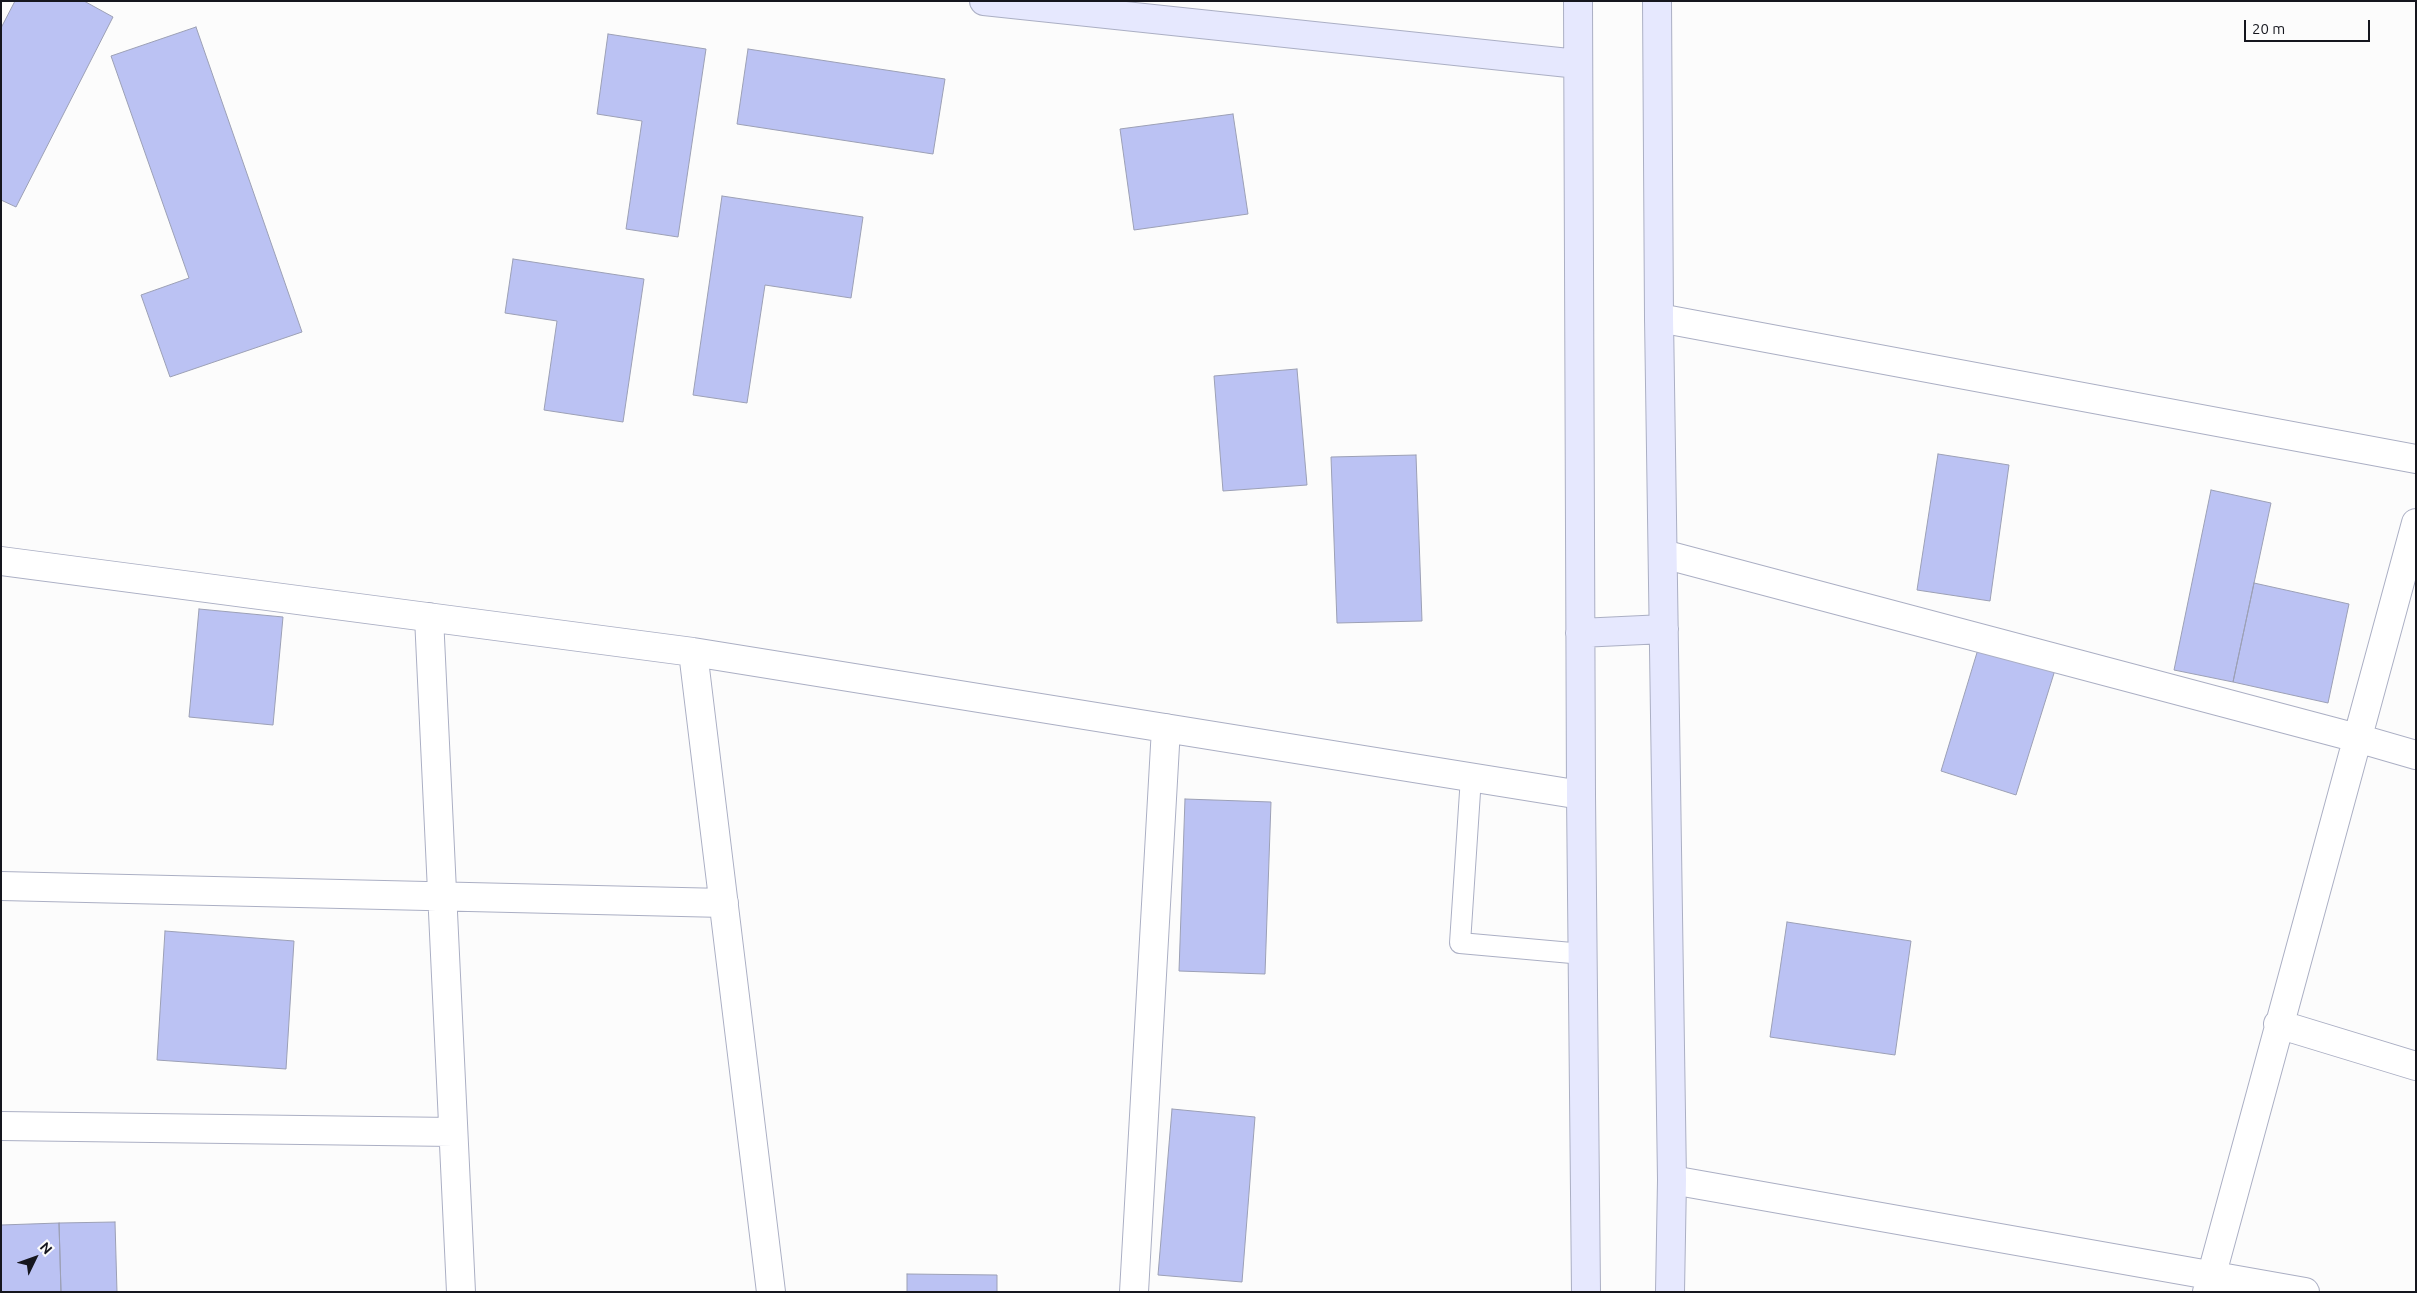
<!DOCTYPE html>
<style>
body{margin:0}
#map{position:relative;width:2417px;height:1293px;overflow:hidden;background:#fcfcfc;font-family:Ubuntu,sans-serif}
canvas{display:block}
.frame{position:absolute;inset:0;border:2px solid #15161e;pointer-events:none}
.north{position:absolute;left:10px;top:1233px;width:50px;height:50px;-webkit-text-stroke:4px #fcfcfc;paint-order:stroke;rotate:48deg;font-size:14px;font-weight:700;line-height:20px;text-align:center;color:#15161e}
.north::after{content:'';display:block;margin:auto;width:18px;height:22px;background:#15161e;clip-path:polygon(50% 0,100% 100%,50% 72%,0 100%)}
.scale{position:absolute;left:2244px;top:20px;width:126px;height:22px;box-sizing:border-box;border:2px solid #15161e;border-top:0;padding-left:6px;font-size:15px;line-height:18px;white-space:nowrap;color:#15161e;-webkit-text-stroke:4px #fcfcfc;paint-order:stroke}
</style>
<div id="map">
<canvas width="2417" height="1293"></canvas>
<div class="frame"></div>
<div class="north">N</div>
<div class="scale">20 m</div>
</div>
<script>
const context = document.querySelector('canvas').getContext('2d');
context.lineJoin = 'round';
function paint(path, color) { context.fillStyle = color; context.fill(path, 'evenodd'); }
const poly = rows => new Path2D(rows.map(r => 'M' + r).join(''));
function strokePath(path, color, width, dash) { context.strokeStyle = color; context.lineWidth = width; context.lineCap = dash ? 'butt' : 'round'; context.setLineDash(dash || []); context.stroke(path); }
const building = poly([
 [15,1,84,1,113,17,16,207,1,200,1,28,15,1],
 [196,27,302,332,170,377,141,295,189,278,111,56,196,27],
 [608,34,706,49,678,237,626,229,642,121,597,114,608,34],
 [748,49,945,79,933,154,737,124,748,49],
 [1233,114,1248,214,1134,230,1120,129,1233,114],
 [722,196,863,217,851,298,765,285,747,403,693,395,722,196],
 [513,259,644,279,623,422,544,410,557,321,505,313,513,259],
 [1297,369,1307,485,1223,491,1214,376,1297,369],
 [1938,454,2009,465,1990,601,1917,590,1938,454],
 [1416,455,1422,621,1337,623,1331,457,1416,455],
 [2211,490,2271,503,2233,682,2174,670,2211,490],
 [2254,583,2349,604,2328,703,2233,682,2254,583],
 [199,609,283,617,273,725,189,717,199,609],
 [1979,646,2055,670,2016,795,1941,771,1979,646],
 [1185,799,1271,802,1265,974,1179,971,1185,799],
 [1787,922,1911,941,1895,1055,1770,1037,1787,922],
 [165,931,294,941,286,1069,157,1060,165,931],
 [1172,1109,1255,1117,1242,1282,1158,1275,1172,1109],
 [115,1222,117,1292,61,1292,59,1223,115,1222],
 [59,1223,61,1292,1,1292,1,1225,59,1223],
 [907,1274,997,1275,997,1292,907,1292,907,1274]
]);
paint(building, '#bbc2f3');
strokePath(building, '#9ca0b5', 1);
const lane = poly([
 [1471,777,1460,943,1583,954]
]);
const street = poly([
 [1659,318,2416,459],
 [1663,554,2357,738,2416,755],
 [1,561,693,652,1581,795],
 [429,617,461,1292],
 [693,652,771,1292],
 [1,886,724,903],
 [2278,1024,2416,1066],
 [1,1126,453,1132],
 [1672,1180,2305,1292],
 [1134,1292,1166,728],
 [2207,1292,2416,523]
]);
const secondary = poly([
 [984,1,1578,64],
 [1578,1,1581,795,1586,1292],
 [1657,1,1659,318,1672,1180,1670,1292],
 [1580,633,1664,629]
]);
strokePath(lane, '#abafc4', 22);
strokePath(street, '#abafc4', 30);
strokePath(secondary, '#abafc4', 30);
strokePath(lane, '#fff', 20);
strokePath(street, '#fff', 28);
strokePath(secondary, '#e6e8fe', 28);
</script>
